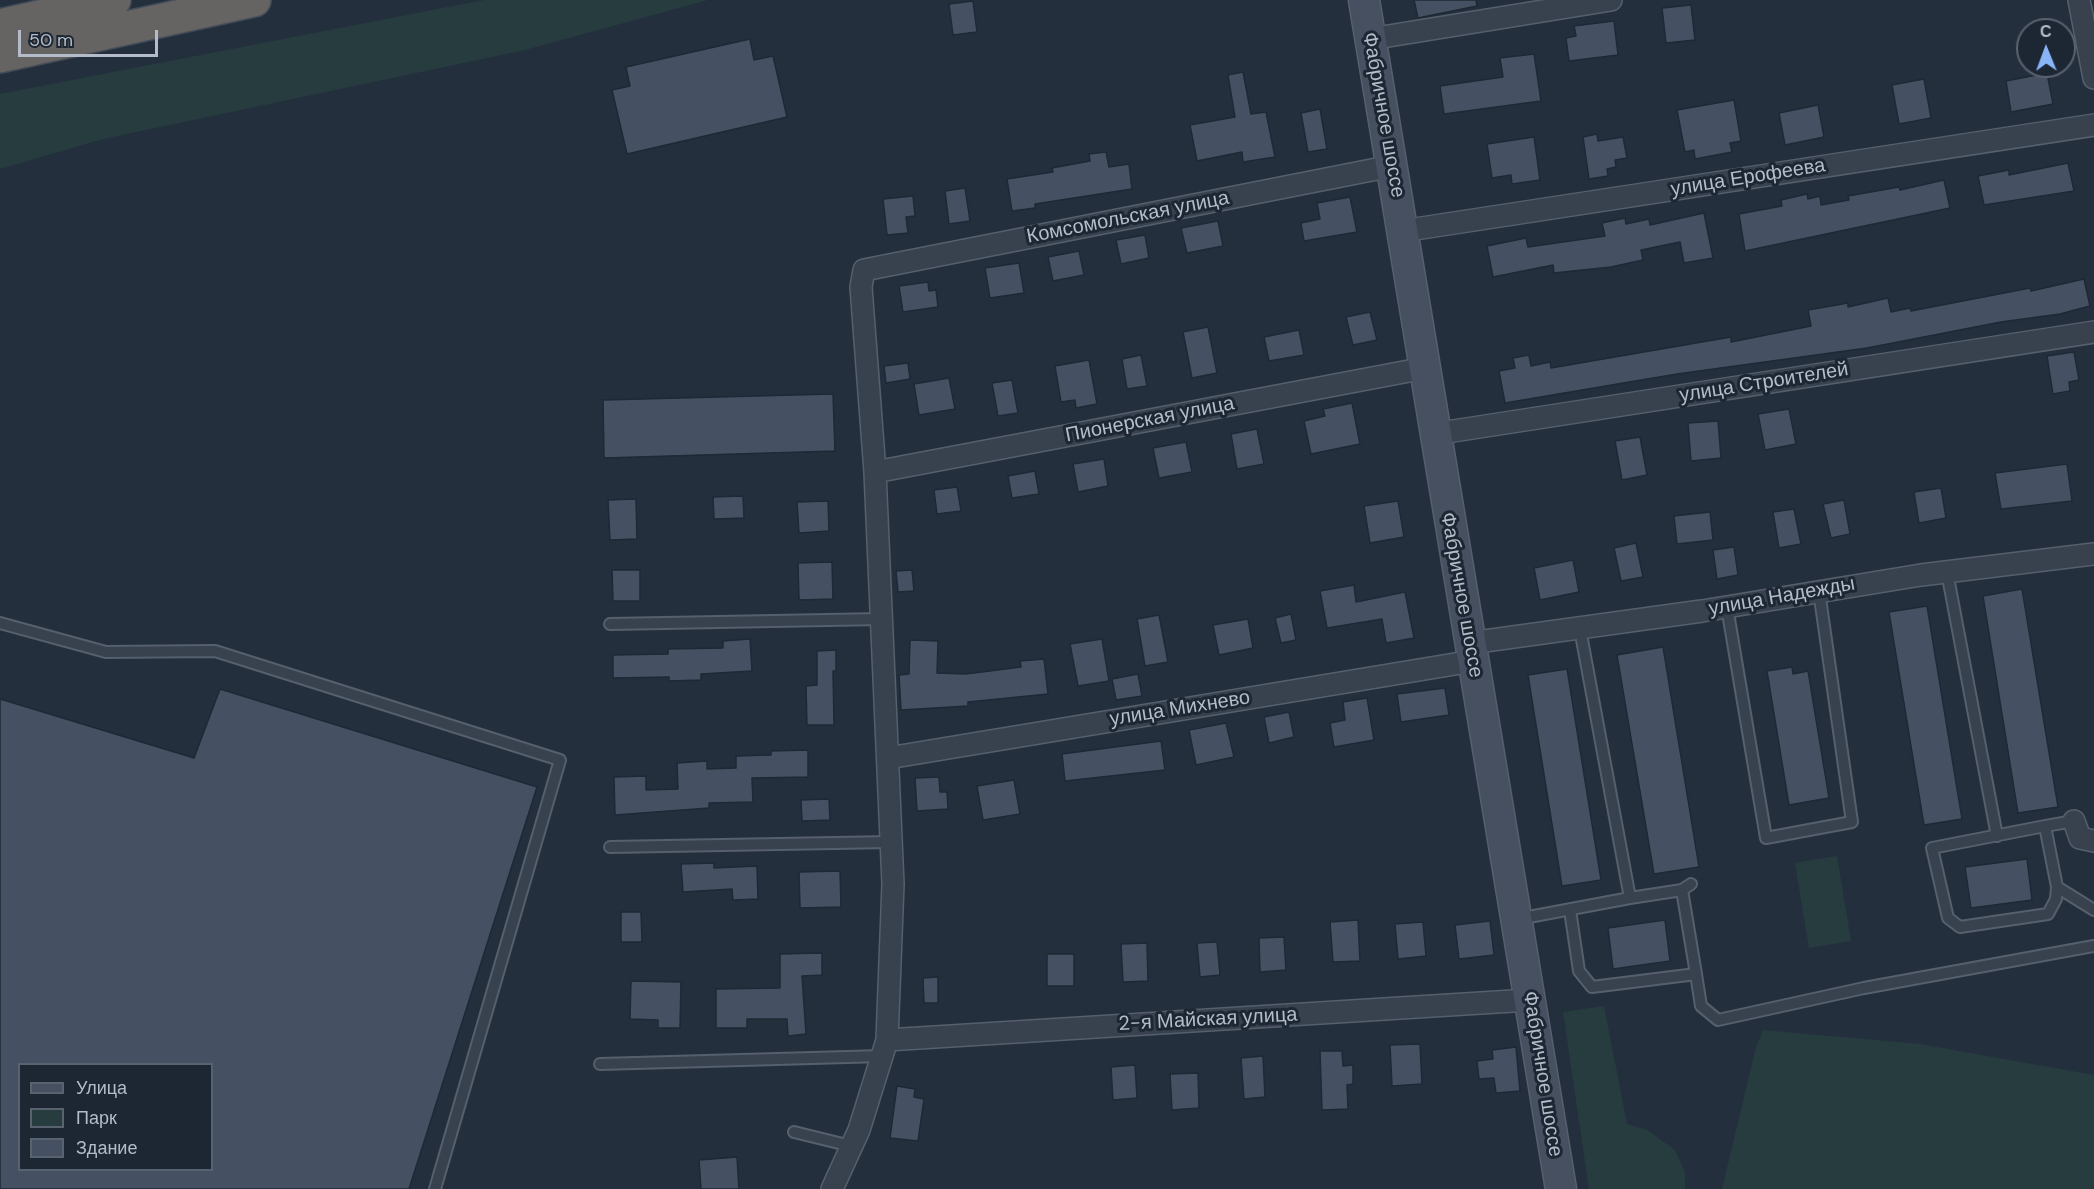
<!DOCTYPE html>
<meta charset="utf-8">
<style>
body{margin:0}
#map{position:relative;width:2094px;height:1189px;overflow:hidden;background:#242f3e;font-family:"DM Sans",sans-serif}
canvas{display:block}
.legend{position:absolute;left:18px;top:1063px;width:195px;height:108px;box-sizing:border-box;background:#1d2633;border:2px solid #59626f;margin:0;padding:8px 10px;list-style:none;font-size:18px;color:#b4bcc9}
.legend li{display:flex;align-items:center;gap:12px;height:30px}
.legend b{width:30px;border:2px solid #59626f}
.north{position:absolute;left:2016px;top:18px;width:60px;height:60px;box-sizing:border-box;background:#1d2633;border:2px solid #59626f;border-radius:50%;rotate:359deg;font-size:16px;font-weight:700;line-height:24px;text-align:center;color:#b4bcc9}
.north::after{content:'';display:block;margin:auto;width:21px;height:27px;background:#8ab4f8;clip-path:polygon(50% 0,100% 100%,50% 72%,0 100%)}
.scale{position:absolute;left:18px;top:30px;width:140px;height:27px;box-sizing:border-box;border:3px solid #b4bcc9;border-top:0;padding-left:8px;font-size:18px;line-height:21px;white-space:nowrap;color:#b4bcc9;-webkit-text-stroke:4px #1d2633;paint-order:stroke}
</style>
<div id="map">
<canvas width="2094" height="1189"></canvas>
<ul class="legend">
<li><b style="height:8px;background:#465061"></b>Улица</li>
<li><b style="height:16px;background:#263c3f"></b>Парк</li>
<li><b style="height:16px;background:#455162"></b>Здание</li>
</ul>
<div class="north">С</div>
<div class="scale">50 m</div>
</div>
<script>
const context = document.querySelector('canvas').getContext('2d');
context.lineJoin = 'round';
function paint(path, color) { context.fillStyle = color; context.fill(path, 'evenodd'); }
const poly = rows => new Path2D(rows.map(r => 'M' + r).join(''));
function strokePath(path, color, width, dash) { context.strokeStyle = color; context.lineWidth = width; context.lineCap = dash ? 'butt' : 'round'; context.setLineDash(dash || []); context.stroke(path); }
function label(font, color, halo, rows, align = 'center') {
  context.font = font + ' "DM Sans",sans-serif'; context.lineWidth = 6; context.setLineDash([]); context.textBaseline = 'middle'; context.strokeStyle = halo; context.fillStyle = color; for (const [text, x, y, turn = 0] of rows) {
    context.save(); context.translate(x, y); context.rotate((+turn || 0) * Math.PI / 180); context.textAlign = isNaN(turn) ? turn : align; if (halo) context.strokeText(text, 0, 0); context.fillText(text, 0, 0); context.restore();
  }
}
paint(poly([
 [484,0,708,0,525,50,103,139,0,169,0,94],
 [1837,856,1851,941,1809,948,1795,863],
 [1604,1006,1627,1124,1647,1130,1675,1150,1685,1172,1685,1189,1589,1189,1563,1012],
 [1763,1030,1920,1044,2094,1075,2094,1189,1722,1189,1756,1047]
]), '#263c3f');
const building = poly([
 [1414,0,1476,0,1477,6,1418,18,1414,0],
 [973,1,977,32,953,35,949,4,973,1],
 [1691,5,1695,40,1666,43,1662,8,1691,5],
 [1614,21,1618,55,1569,61,1566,38,1576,36,1574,26,1614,21],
 [750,39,754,60,773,56,787,117,627,154,612,90,630,86,626,67,750,39],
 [1534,54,1541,101,1444,114,1440,86,1503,77,1500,58,1534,54],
 [1243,72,1251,114,1266,112,1275,157,1243,162,1242,152,1197,161,1190,125,1235,117,1228,75,1243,72],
 [2047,73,2053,104,2011,112,2006,81,2047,73],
 [1924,79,1931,118,1899,124,1892,85,1924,79],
 [1734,100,1741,141,1730,143,1732,152,1695,159,1694,150,1685,152,1677,110,1734,100],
 [1818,105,1824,137,1785,145,1779,113,1818,105],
 [1320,109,1327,149,1308,152,1301,113,1320,109],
 [1597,134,1598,141,1623,137,1627,158,1615,160,1616,167,1607,169,1608,176,1589,179,1583,137,1597,134],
 [1534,137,1540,180,1512,184,1511,175,1492,178,1487,144,1534,137],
 [1106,152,1109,167,1129,164,1132,189,1035,204,1035,208,1012,211,1007,179,1053,172,1052,168,1090,161,1089,154,1106,152],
 [2068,163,2074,191,1984,205,1978,176,2009,170,2009,175,2068,163],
 [1944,180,1950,208,1745,251,1739,214,1782,206,1781,200,1807,194,1808,199,1820,196,1821,205,1849,200,1848,196,1899,187,1900,190,1944,180],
 [965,188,970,221,949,224,945,191,965,188],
 [913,196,915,216,906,217,908,233,887,235,883,199,913,196],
 [1350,197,1357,232,1304,241,1301,223,1320,219,1317,203,1350,197],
 [1704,213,1713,258,1684,263,1680,242,1641,250,1643,260,1611,267,1554,273,1553,265,1493,277,1487,246,1526,238,1528,247,1605,236,1602,223,1625,218,1626,224,1649,219,1650,225,1704,213],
 [1218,221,1223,246,1187,253,1181,228,1218,221],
 [1145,235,1149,258,1121,264,1116,240,1145,235],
 [1079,251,1084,275,1053,281,1048,257,1079,251],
 [1019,263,1024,293,990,298,985,268,1019,263],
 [2084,279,2090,306,2060,314,2001,322,1867,348,1677,374,1505,403,1499,371,1515,368,1513,358,1529,355,1531,366,1550,362,1551,368,1731,337,1731,342,1811,326,1808,310,1848,303,1848,307,1888,298,1891,312,1910,308,1911,311,2030,288,2031,291,2084,279],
 [928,282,929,291,936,290,938,307,903,312,899,286,928,282],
 [1370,312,1377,340,1353,345,1346,317,1370,312],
 [1208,327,1217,373,1192,378,1183,332,1208,327],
 [1299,330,1304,355,1269,361,1264,337,1299,330],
 [2074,352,2079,380,2069,382,2070,391,2053,394,2047,356,2074,352],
 [1141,355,1147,386,1127,389,1122,359,1141,355],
 [1089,360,1097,404,1076,408,1075,400,1061,402,1055,366,1089,360],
 [908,363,910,379,886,383,884,366,908,363],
 [949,378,955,409,919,415,914,384,949,378],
 [1012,380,1018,413,998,416,992,383,1012,380],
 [833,394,835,451,604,458,603,400,833,394],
 [1352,403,1360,444,1311,454,1304,421,1325,416,1323,409,1352,403],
 [1789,409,1796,444,1765,450,1758,414,1789,409],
 [1718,421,1721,458,1691,461,1688,423,1718,421],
 [1257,429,1264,464,1237,469,1231,434,1257,429],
 [1640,437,1647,475,1622,480,1615,441,1640,437],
 [1186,442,1192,472,1159,478,1153,448,1186,442],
 [1104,459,1108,486,1078,492,1073,464,1104,459],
 [2067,464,2072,501,2001,509,1995,473,2067,464],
 [1035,471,1039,494,1012,498,1008,476,1035,471],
 [957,487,961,511,937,514,934,490,957,487],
 [1941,488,1946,518,1919,523,1914,492,1941,488],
 [743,496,744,518,714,519,713,497,743,496],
 [636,499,637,539,610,540,608,500,636,499],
 [1844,500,1850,534,1831,538,1823,504,1844,500],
 [828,501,829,531,799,533,797,502,828,501],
 [1398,501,1404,537,1370,543,1364,506,1398,501],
 [1794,509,1801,544,1779,548,1773,512,1794,509],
 [1710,512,1713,540,1677,544,1674,516,1710,512],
 [1636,543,1643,577,1621,581,1614,548,1636,543],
 [1734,547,1738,575,1717,579,1713,550,1734,547],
 [1573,560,1579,592,1540,600,1534,568,1573,560],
 [832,562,833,599,799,600,798,563,832,562],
 [612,570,640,570,640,601,613,601,612,570],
 [912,570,914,591,898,592,896,571,912,570],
 [1354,585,1356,602,1405,592,1414,638,1386,643,1382,619,1327,628,1320,591,1354,585],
 [2022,589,2058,807,2018,813,1983,596,2022,589],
 [1927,606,1962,819,1924,825,1889,612,1927,606],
 [1291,614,1296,640,1281,643,1275,618,1291,614],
 [1159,615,1168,662,1145,666,1137,619,1159,615],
 [1248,619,1253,648,1219,655,1213,625,1248,619],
 [750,639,752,671,701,674,701,680,669,681,669,677,613,678,613,655,668,654,668,649,723,648,723,641,750,639],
 [1102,639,1109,681,1078,686,1070,644,1102,639],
 [910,640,938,641,937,673,966,674,1021,667,1020,661,1044,659,1048,694,968,702,968,706,901,710,899,675,909,674,910,640],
 [1663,647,1699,867,1654,874,1617,655,1663,647],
 [836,650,836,671,833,671,834,725,807,725,806,686,817,685,817,651,836,650],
 [1792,667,1793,674,1808,671,1829,798,1789,805,1767,671,1792,667],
 [1567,669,1601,880,1562,886,1528,675,1567,669],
 [1138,674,1142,696,1116,700,1112,679,1138,674],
 [1445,688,1449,715,1401,722,1397,694,1445,688],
 [220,689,537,787,409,1189,0,1189,0,699,194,758,220,689],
 [20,1065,212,1065,212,1170,20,1170,20,1065],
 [1367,698,1374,740,1334,747,1330,723,1345,720,1343,702,1367,698],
 [1289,712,1294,737,1269,743,1264,717,1289,712],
 [1226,723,1234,757,1196,765,1189,730,1226,723],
 [1161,741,1165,770,1065,781,1062,754,1161,741],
 [808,750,808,777,752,778,753,802,709,803,709,808,615,815,614,777,646,776,646,790,678,789,677,763,707,761,707,769,736,768,736,756,771,755,771,751,808,750],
 [939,777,940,792,947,792,948,809,917,811,915,778,939,777],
 [1014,780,1020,814,983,820,977,786,1014,780],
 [829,799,830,820,802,821,801,800,829,799],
 [2027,859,2032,900,1971,908,1965,867,2027,859],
 [714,863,714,868,757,866,758,899,733,900,732,889,683,892,681,864,714,863],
 [840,871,841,907,800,908,799,872,840,871],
 [621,912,641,912,642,942,621,942,621,912],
 [1358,920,1360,961,1333,962,1330,922,1358,920],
 [1665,920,1670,961,1613,969,1608,928,1665,920],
 [1490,921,1494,955,1459,959,1455,925,1490,921],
 [1423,922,1426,956,1398,959,1395,924,1423,922],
 [1284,937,1286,970,1260,972,1259,938,1284,937],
 [1217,942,1220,975,1200,977,1197,943,1217,942],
 [1147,943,1148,981,1123,982,1121,944,1147,943],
 [822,953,822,975,802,976,806,1034,788,1036,787,1019,747,1019,747,1028,716,1028,716,989,780,988,780,954,822,953],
 [1047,954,1074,954,1074,986,1047,986,1047,954],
 [938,977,938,1003,924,1003,923,978,938,977],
 [631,981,681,982,680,1028,658,1028,658,1020,630,1019,631,981],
 [1420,1044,1422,1084,1392,1086,1390,1045,1420,1044],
 [1516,1047,1520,1091,1496,1093,1494,1078,1479,1079,1477,1061,1493,1059,1492,1050,1516,1047],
 [1320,1051,1342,1051,1343,1066,1353,1065,1353,1084,1347,1085,1348,1109,1322,1110,1320,1051],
 [1263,1056,1265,1097,1244,1099,1241,1058,1263,1056],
 [1135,1065,1137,1098,1113,1100,1111,1067,1135,1065],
 [1198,1073,1199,1108,1172,1110,1170,1074,1198,1073],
 [897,1086,915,1089,914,1097,924,1099,918,1141,890,1138,897,1086],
 [737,1157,739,1189,701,1189,699,1160,737,1157]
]);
paint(building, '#455162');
strokePath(building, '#1f2835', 1.5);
const service = poly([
 [1947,572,1997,836],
 [1727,607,1766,838,1852,822,1819,591],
 [0,623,106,652,215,651,560,760,435,1189],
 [610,624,882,619],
 [1580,629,1630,898,1682,890,1691,884],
 [2045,826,2057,887,2056,899,2048,914,1960,927,1948,918,1932,848,1973,840,2045,826,2074,821],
 [610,847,891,842],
 [2057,887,2094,910],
 [1682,890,1696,974],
 [1570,910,1579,971,1592,987,1696,974,1701,1006,1718,1020,1864,988,2094,946],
 [1518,919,1630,898],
 [600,1064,883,1056],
 [794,1132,851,1146]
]);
const minor = poly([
 [2079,0,2094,78],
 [1370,39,1611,0],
 [1402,231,2094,125],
 [1434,434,2094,332],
 [875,472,1425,368],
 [1470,643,1702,611,1921,575,2094,554],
 [888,758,1473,661],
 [2074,821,2080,838,2094,841],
 [887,1040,1529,1000],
 [832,1189,859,1130,887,1040,893,884,875,472,861,287,864,270,1392,166]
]);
const secondary = poly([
 [1364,0,1561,1189]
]);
const trunk = poly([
 [0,26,114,0],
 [0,56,254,0]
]);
strokePath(service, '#565f6c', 14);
strokePath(minor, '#565f6c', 24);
strokePath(secondary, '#565f6c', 33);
strokePath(trunk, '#434c59', 36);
strokePath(service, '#38414e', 10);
strokePath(minor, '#38414e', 21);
strokePath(secondary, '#465061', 30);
strokePath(trunk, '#656462', 33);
label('20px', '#b4bcc9', '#1d2633', [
 ["Фабричное шоссе",1383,115,80],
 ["улица Ерофеева",1748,178,-9],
 ["Комсомольская улица",1128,218,-11],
 ["улица Строителей",1764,383,-9],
 ["Пионерская улица",1150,420,-11],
 ["Фабричное шоссе",1461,595,80],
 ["улица Надежды",1782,597,-10],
 ["улица Михнево",1180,709,-9],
 ["2-я Майская улица",1208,1020,-3],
 ["Фабричное шоссе",1542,1074,81]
]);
</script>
